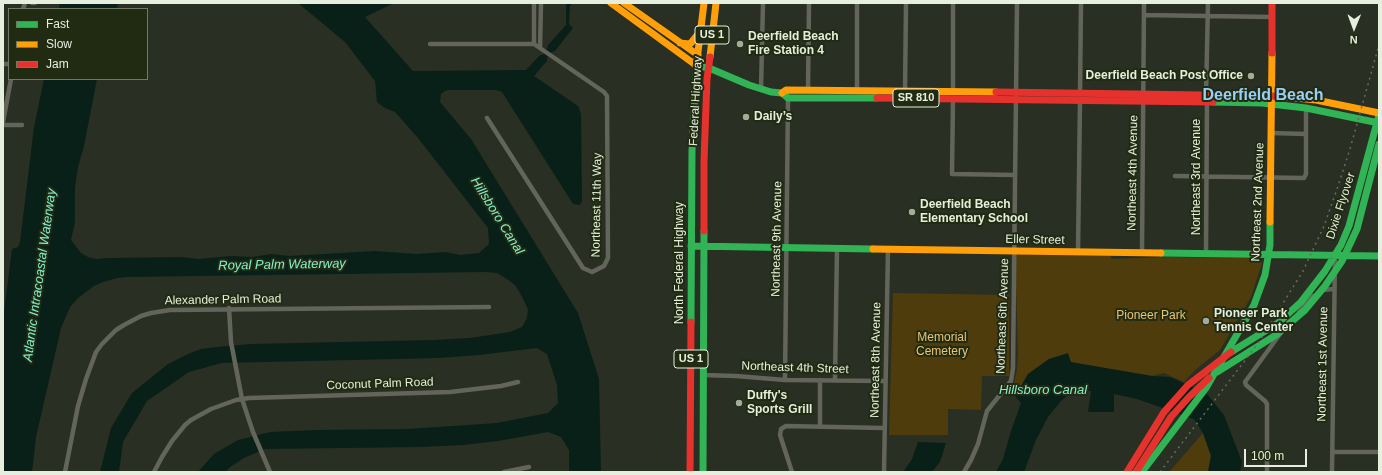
<!DOCTYPE html>
<meta charset="utf-8">
<style>
body{margin:0}
#map{position:relative;width:1382px;height:475px;overflow:hidden;background:#292f22;font-family:Helvetica,sans-serif}
canvas{display:block}
.frame{position:absolute;inset:0;border:4px solid #e6eede;pointer-events:none}
.legend{position:absolute;left:8px;top:8px;width:140px;height:72px;box-sizing:border-box;background:#212b12;border:1px solid #707964;margin:0;padding:5px 7px;list-style:none;font-size:12px;color:#e6eede}
.legend li{display:flex;align-items:center;gap:8px;height:20px}
.legend b{width:20px;border:1px solid #707964}
.north{position:absolute;left:1334px;top:8px;width:40px;height:40px;-webkit-text-stroke:3px #212b12;paint-order:stroke;rotate:181deg;font-size:11px;font-weight:700;line-height:16px;text-align:center;color:#e6eede}
.north::after{content:'';display:block;margin:auto;width:14px;height:18px;background:#e6eede;clip-path:polygon(50% 0,100% 100%,50% 72%,0 100%)}
.scale{position:absolute;left:1244px;top:449px;width:63px;height:18px;box-sizing:border-box;border:2px solid #e6eede;border-top:0;padding-left:5px;font-size:12px;line-height:14px;white-space:nowrap;color:#e6eede;-webkit-text-stroke:3px #212b12;paint-order:stroke}
</style>
<div id="map">
<canvas width="1382" height="475"></canvas>
<div class="frame"></div>
<ul class="legend">
<li><b style="height:5px;background:#30b455"></b>Fast</li>
<li><b style="height:5px;background:#ff9f0a"></b>Slow</li>
<li><b style="height:5px;background:#e5322d"></b>Jam</li>
</ul>
<div class="north">N</div>
<div class="scale">100 m</div>
</div>
<script>
const context = document.querySelector('canvas').getContext('2d');
context.lineJoin = 'round';
function paint(path, color) { context.fillStyle = color; context.fill(path, 'evenodd'); }
const poly = rows => new Path2D(rows.map(r => 'M' + r).join(''));
function strokePath(path, color, width, dash) { context.strokeStyle = color; context.lineWidth = width; context.lineCap = dash ? 'butt' : 'round'; context.setLineDash(dash || []); context.stroke(path); }
function label(font, color, halo, rows, align = 'center') {
  context.font = font + ' Helvetica,sans-serif'; context.lineWidth = 4; context.setLineDash([]); context.textBaseline = 'middle'; context.strokeStyle = halo; context.fillStyle = color; for (const [text, x, y, turn = 0] of rows) {
    context.save(); context.translate(x, y); context.rotate((+turn || 0) * Math.PI / 180); context.textAlign = isNaN(turn) ? turn : align; if (halo) context.strokeText(text, 0, 0); context.fillText(text, 0, 0); context.restore();
  }
}
paint(poly([
 [1015,250,1108,252,1112,259,1169,257,1258,258,1262,263,1251,297,1220,350,1195,370,1184,382,1164,373,1152,376,1049,359,1028,374,1020,388,1014,383,1017,370,1018,354],
 [893,293,1009,295,1009,376,982,376,981,410,948,409,948,435,889,435],
 [1203,433,1211,456,1208,472,1169,472]
]), '#4f3c0d');
paint(poly([
 [60,3,118,3,117,9,59,9],
 [298,3,442,3,392,4,365,17,413,71,526,70,540,55,543,55,547,48,548,45,566,25,566,3,572,3,570,6,569,24,573,28,555,51,552,52,547,58,547,61,534,76,578,106,581,114,582,201,580,205,573,204,502,92,496,90,448,90,445,91,441,94,440,102,471,139,578,313,599,379,601,472,569,472,569,450,561,437,548,432,498,441,464,445,420,447,265,449,244,458,230,467,225,472,198,472,214,454,238,440,270,432,317,430,407,429,497,423,548,413,558,403,557,385,547,354,537,348,479,355,439,358,222,363,189,372,147,401,123,442,119,472,100,472,111,428,132,393,168,364,188,354,201,349,217,347,251,344,434,340,470,338,510,332,522,327,527,318,528,309,520,293,515,285,507,279,497,273,486,272,126,277,117,278,103,282,94,286,78,298,70,307,61,328,36,437,32,472,3,472,3,320,12,249,18,247,20,242,34,127,44,79,97,79,84,146,78,167,75,187,75,222,71,240,81,253,88,257,96,259,108,258,181,257,199,259,231,256,253,257,271,254,289,256,375,251,416,254,446,252,460,255,479,253,489,244,488,228,418,138,395,112,385,108,377,102,375,81,345,42],
 [1068,353,1071,362,1152,376,1170,377,1207,394,1224,415,1242,462,1240,472,1208,472,1211,456,1203,433,1194,419,1137,399,1114,394,1114,412,1088,412,1091,391,1081,391,1068,395,1061,401,1048,417,1036,440,1024,472,996,472,1003,459,1011,431,1021,403,1014,395,1020,388,1028,374,1049,359],
 [918,442,946,443,940,462,932,472,903,472,912,459]
]), '#092018');
strokePath(poly([
 [32,3,35,3],
 [23,9,25,3],
 [1144,15,1272,17],
 [430,44,534,44],
 [534,44,534,3],
 [540,48,541,3],
 [3,64,9,64],
 [761,89,763,3],
 [808,90,809,3],
 [857,91,857,3],
 [905,91,906,3],
 [953,92,953,3],
 [1080,93,1081,3],
 [1206,95,1208,3],
 [953,99,952,174,1015,175],
 [487,118,583,268,592,272,604,266,608,258,607,96,604,92,534,44],
 [3,122,11,79],
 [3,125,22,125],
 [1271,133,1306,134],
 [1175,176,1304,178,1306,174,1306,108],
 [1078,251,1080,101],
 [1142,252,1144,3],
 [1206,253,1207,102],
 [1322,290,1334,289],
 [229,308,231,342,242,399,253,432,270,472],
 [1299,312,1313,296],
 [703,375,736,376,785,380,885,381],
 [785,380,788,98],
 [820,380,820,426],
 [835,380,837,248],
 [1332,452,1379,452],
 [65,472,78,406,86,379,96,352,102,344,116,330,124,325,141,316,151,313,170,310,489,307],
 [154,472,162,457,172,441,185,425,191,420,211,409,236,400,249,398,450,392,501,386,518,382],
 [504,472,529,467],
 [792,472,780,435,781,429,786,426,884,428],
 [884,472,888,249],
 [964,472,971,460,978,444,987,411,1011,381,1013,368,1017,3],
 [1267,472,1267,404,1265,401,1246,385,1245,382,1280,334],
 [1332,472,1335,257]
]), '#63655a', 4.5);
strokePath(poly([
 [697,66,709,68,749,85,771,92,782,93,788,98,877,98],
 [1213,102,1262,103,1306,108,1379,123],
 [691,246,873,249],
 [1161,253,1379,256],
 [691,322,692,151,697,60],
 [1231,352,1278,323,1301,302,1325,271,1341,245,1349,226,1379,115],
 [1217,372,1276,335,1305,310,1325,286,1342,261,1357,229,1379,144],
 [703,472,704,231],
 [1142,472,1206,388,1254,305,1265,275,1270,245,1270,222]
]), '#30b455', 7);
strokePath(poly([
 [611,3,697,66],
 [624,3,698,55],
 [680,43,689,44,691,43,699,33],
 [710,57,716,3],
 [697,60,704,3],
 [782,93,786,90,996,92],
 [1296,98,1316,100,1379,113],
 [1270,222,1272,53],
 [873,249,1161,253]
]), '#ff9f0a', 7);
strokePath(poly([
 [1272,53,1272,3],
 [996,92,1272,96,1296,98],
 [877,98,1213,102],
 [704,231,704,161,707,79,710,57],
 [690,472,691,322],
 [1127,472,1164,412,1188,385,1231,352],
 [1136,472,1171,417,1189,397,1209,378]
]), '#e5322d', 7);
strokePath(poly([
 [1160,472,1259,342,1303,271,1324,226,1337,189,1350,149,1379,45]
]), '#696b62', 1.5, [2, 4]);
for (const [x, y, r, color] of [
 [740,44,4,"#a4ab9c"],
 [1251,76,4,"#a4ab9c"],
 [746,117,4,"#a4ab9c"],
 [912,212,4,"#a4ab9c"],
 [1206,321,4,"#a4ab9c"],
 [739,403,4,"#a4ab9c"]
]) { const dot = new Path2D(); dot.arc(x, y, r, 0, 2 * Math.PI); context.fillStyle = color; context.fill(dot); strokePath(dot, '#212b12', 1.5); }
for (const [x, y, w] of [
 [712,35,34],
 [916,98,46],
 [691,359,34]
]) { const box = new Path2D(); box.roundRect(x - w / 2, y - 9, w, 18, 3); context.fillStyle = '#212b12'; context.fill(box); strokePath(box, '#e6eede', 1); }
label('bold 11px', '#e6eede', null, [
 ["US 1",712,35],
 ["SR 810",916,98],
 ["US 1",691,359]
]);
label('bold 12px', '#e6eede', '#212b12', [
 ["Deerfield Beach",748,37],
 ["Fire Station 4",748,51],
 ["Deerfield Beach Post Office",1243,76,"right"],
 ["Daily’s",754,117],
 ["Deerfield Beach",920,205],
 ["Elementary School",920,219],
 ["Pioneer Park",1214,314],
 ["Tennis Center",1214,328],
 ["Duffy's",747,396],
 ["Sports Grill",747,410]
], 'left');
label('12px', '#e6eede', '#212b12', [
 ["Federal Highway",696,101,-87],
 ["Northeast 4th Avenue",1133,173,-89],
 ["Northeast 3rd Avenue",1197,177,-90],
 ["Northeast 2nd Avenue",1258,202,-88],
 ["Northeast 11th Way",597,205,-89],
 ["Dixie Flyover",1341,206,-72],
 ["Northeast 9th Avenue",777,239,-89],
 ["Eller Street",1035,240,1],
 ["North Federal Highway",680,263,-90],
 ["Alexander Palm Road",223,300,-1],
 ["Northeast 6th Avenue",1003,316,-88],
 ["Northeast 8th Avenue",876,360,-89],
 ["Northeast 1st Avenue",1323,364,-89],
 ["Northeast 4th Street",795,368,2],
 ["Coconut Palm Road",380,384,-2]
]);
label('12px', '#edc270', '#212b12', [
 ["Pioneer Park",1151,316],
 ["Memorial",942,338],
 ["Cemetery",942,352]
]);
label('italic 13px', '#81efcf', '#212b12', [
 ["Hillsboro Canal",497,216,58],
 ["Royal Palm Waterway",282,265,-1],
 ["Atlantic Intracoastal Waterway",40,275,-82],
 ["Hillsboro Canal",1043,390]
]);
label('bold 16px', '#98cff7', '#212b12', [
 ["Deerfield Beach",1263,96]
]);
</script>
